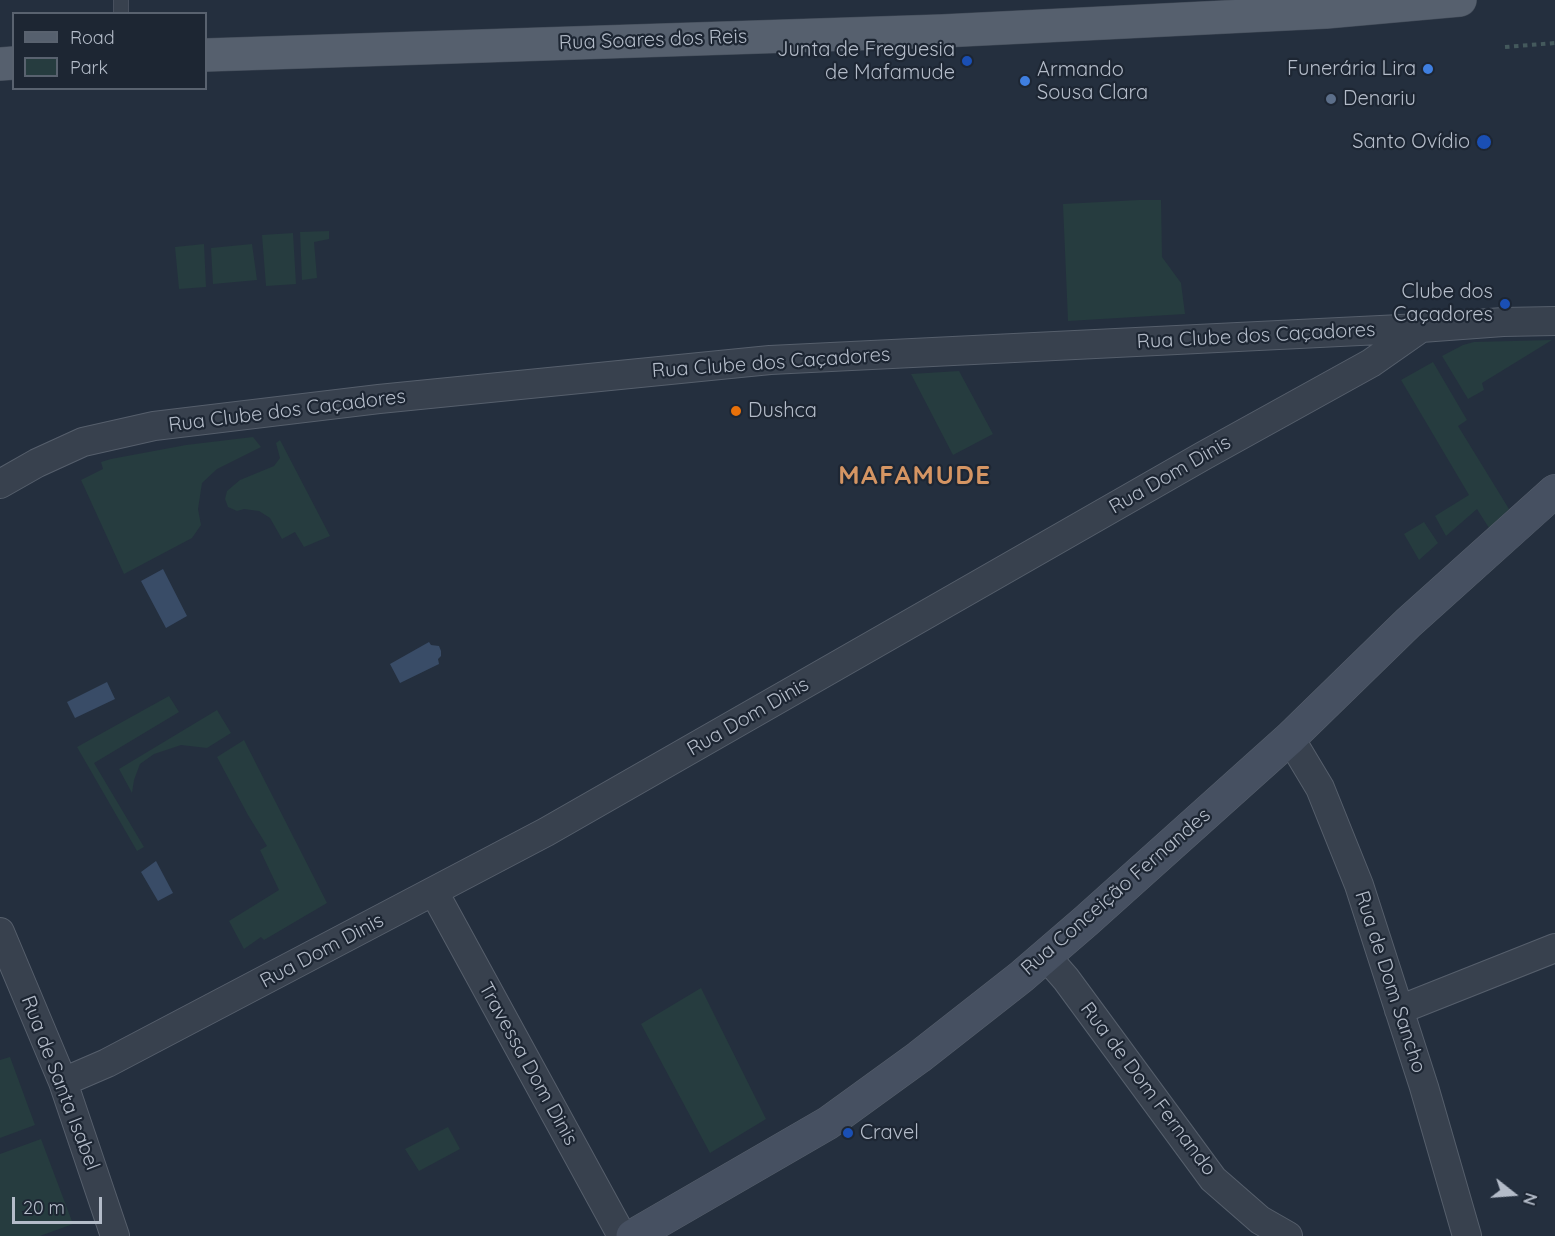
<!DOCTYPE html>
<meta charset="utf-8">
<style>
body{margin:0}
#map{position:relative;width:1555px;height:1236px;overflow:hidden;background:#242f3e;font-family:Quicksand,sans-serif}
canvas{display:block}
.legend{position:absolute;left:12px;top:12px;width:195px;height:78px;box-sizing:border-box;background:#1d2633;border:2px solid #59626f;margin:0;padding:8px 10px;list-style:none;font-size:18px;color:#b4bcc9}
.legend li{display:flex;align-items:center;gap:12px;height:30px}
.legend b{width:30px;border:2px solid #59626f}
.north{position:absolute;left:1483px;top:1164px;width:60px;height:60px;-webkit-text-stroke:4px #1d2633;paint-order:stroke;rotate:107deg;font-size:16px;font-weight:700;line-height:24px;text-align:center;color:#b4bcc9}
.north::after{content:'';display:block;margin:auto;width:21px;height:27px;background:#b4bcc9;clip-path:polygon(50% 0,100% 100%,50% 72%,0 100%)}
.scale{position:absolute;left:12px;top:1197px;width:90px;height:27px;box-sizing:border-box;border:3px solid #b4bcc9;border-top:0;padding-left:8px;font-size:18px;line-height:21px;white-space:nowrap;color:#b4bcc9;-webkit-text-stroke:4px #1d2633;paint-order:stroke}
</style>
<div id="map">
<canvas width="1555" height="1236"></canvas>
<ul class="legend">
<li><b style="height:8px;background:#56606e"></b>Road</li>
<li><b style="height:16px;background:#263c3f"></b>Park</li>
</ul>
<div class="north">N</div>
<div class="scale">20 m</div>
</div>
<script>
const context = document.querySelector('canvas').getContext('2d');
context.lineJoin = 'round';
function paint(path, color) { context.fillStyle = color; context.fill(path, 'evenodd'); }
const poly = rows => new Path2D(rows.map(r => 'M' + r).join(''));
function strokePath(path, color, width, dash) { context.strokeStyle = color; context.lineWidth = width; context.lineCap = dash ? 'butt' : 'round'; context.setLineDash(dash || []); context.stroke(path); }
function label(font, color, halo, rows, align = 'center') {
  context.font = font + ' Quicksand,sans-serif'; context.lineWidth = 4.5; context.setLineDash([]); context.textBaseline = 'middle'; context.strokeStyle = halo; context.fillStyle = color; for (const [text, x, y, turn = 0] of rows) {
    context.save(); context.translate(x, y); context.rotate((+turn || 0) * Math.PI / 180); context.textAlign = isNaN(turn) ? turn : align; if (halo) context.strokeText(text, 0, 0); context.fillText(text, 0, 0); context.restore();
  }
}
paint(poly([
 [1139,200,1161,200,1162,257,1181,283,1185,314,1068,321,1063,204],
 [329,231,329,239,314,242,317,278,302,280,300,232],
 [293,233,296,284,266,286,262,235],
 [204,244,206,287,179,289,175,247],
 [252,244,257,280,213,284,211,248],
 [1552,340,1482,383,1484,390,1468,399,1442,356,1463,345,1474,342],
 [1433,362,1467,420,1458,426,1509,509,1489,528,1477,509,1446,536,1435,516,1469,495,1401,380],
 [959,371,993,434,953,455,911,374],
 [253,437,261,447,217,469,202,483,198,509,201,525,192,538,124,574,81,480,103,469,101,462,111,459,186,445],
 [280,440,330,536,304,547,295,532,282,539,270,518,259,511,244,509,237,511,228,507,225,499,227,491,240,480,274,466,280,458,276,443],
 [1424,522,1438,543,1419,560,1404,534],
 [169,696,179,712,94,763,144,847,137,851,77,747],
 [217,710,231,733,207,748,181,745,154,754,140,764,134,780,132,793,119,769],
 [244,740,327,903,264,940,261,937,244,949,229,921,279,890,260,850,267,846,248,815,217,757],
 [701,988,766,1119,710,1153,641,1024],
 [10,1057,35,1125,0,1138,0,1060],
 [448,1127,460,1149,419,1171,405,1149],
 [41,1139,73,1224,40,1236,0,1236,0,1154]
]), '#263c3f');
paint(poly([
 [163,569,187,616,166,628,141,581],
 [429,642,431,645,439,646,441,651,441,656,438,659,439,664,400,683,390,664],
 [107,682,115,699,75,718,67,702],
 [156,861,173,893,158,901,141,872]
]), '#394c67');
const service = poly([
 [121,0,121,14]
]);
const minor = poly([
 [0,484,37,463,83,442,154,426,379,399,770,360,1421,328,1503,322,1555,321],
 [1290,738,1320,788,1359,885,1424,1087,1467,1236],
 [434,892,622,1236],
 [0,932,63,1082,115,1236],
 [1045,955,1066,979,1213,1179,1260,1220,1288,1236],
 [1399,1010,1555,948],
 [63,1082,107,1063,546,832,1203,456,1371,363,1421,328]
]);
const secondary = poly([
 [633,1236,828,1123,919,1057,1021,977,1086,921,1290,738,1408,623,1555,491]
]);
const primary = poly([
 [206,55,942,31,1326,12,1460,0],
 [0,64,14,63]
]);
strokePath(service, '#565f6c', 16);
strokePath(minor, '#565f6c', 30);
strokePath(secondary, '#565f6c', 34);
strokePath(primary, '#414a57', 34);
strokePath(poly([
 [1505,47,1555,43]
]), '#44595c', 4, [4.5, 4.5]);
strokePath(service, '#38414e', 15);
strokePath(minor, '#38414e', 28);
strokePath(secondary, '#465061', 33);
strokePath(primary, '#56606e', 33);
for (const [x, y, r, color] of [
 [967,61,6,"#1a4fb4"],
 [1428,69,6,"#3f7fe0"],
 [1025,81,6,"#3f7fe0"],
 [1331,99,6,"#5c6f8a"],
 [1484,142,8,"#1a4fb4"],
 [1505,304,6,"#1a4fb4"],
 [736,411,6,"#e8710a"],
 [848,1133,6,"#1a4fb4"]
]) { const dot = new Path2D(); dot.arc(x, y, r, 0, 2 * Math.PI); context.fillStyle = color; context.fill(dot); strokePath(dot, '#1d2633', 2); }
label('20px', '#b4bcc9', '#1d2633', [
 ["Rua Soares dos Reis",653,40,-2],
 ["Rua Clube dos Caçadores",1256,336,-3],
 ["Rua Clube dos Caçadores",771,363,-4],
 ["Rua Clube dos Caçadores",287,411,-7],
 ["Rua Dom Dinis",1170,475,-30],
 ["Rua Dom Dinis",748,717,-30],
 ["Rua Conceição Fernandes",1116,892,-41],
 ["Rua Dom Dinis",322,951,-28],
 ["Rua de Dom Sancho",1390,982,72],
 ["Travessa Dom Dinis",528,1064,61],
 ["Rua de Santa Isabel",60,1083,69],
 ["Rua de Dom Fernando",1148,1089,53]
]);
label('20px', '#b4bcc9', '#1d2633', [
 ["Junta de Freguesia",955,50],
 ["de Mafamude",955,73],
 ["Funerária Lira",1416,69],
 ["Armando",1037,70,"left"],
 ["Sousa Clara",1037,93,"left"],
 ["Denariu",1343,99,"left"],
 ["Santo Ovídio",1470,142],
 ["Clube dos",1493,292],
 ["Caçadores",1493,315],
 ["Dushca",748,411,"left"],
 ["Cravel",860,1133,"left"]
], 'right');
context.letterSpacing = '1.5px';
label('bold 26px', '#d59563', '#1d2633', [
 ["MAFAMUDE",915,476]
]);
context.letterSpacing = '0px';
</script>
